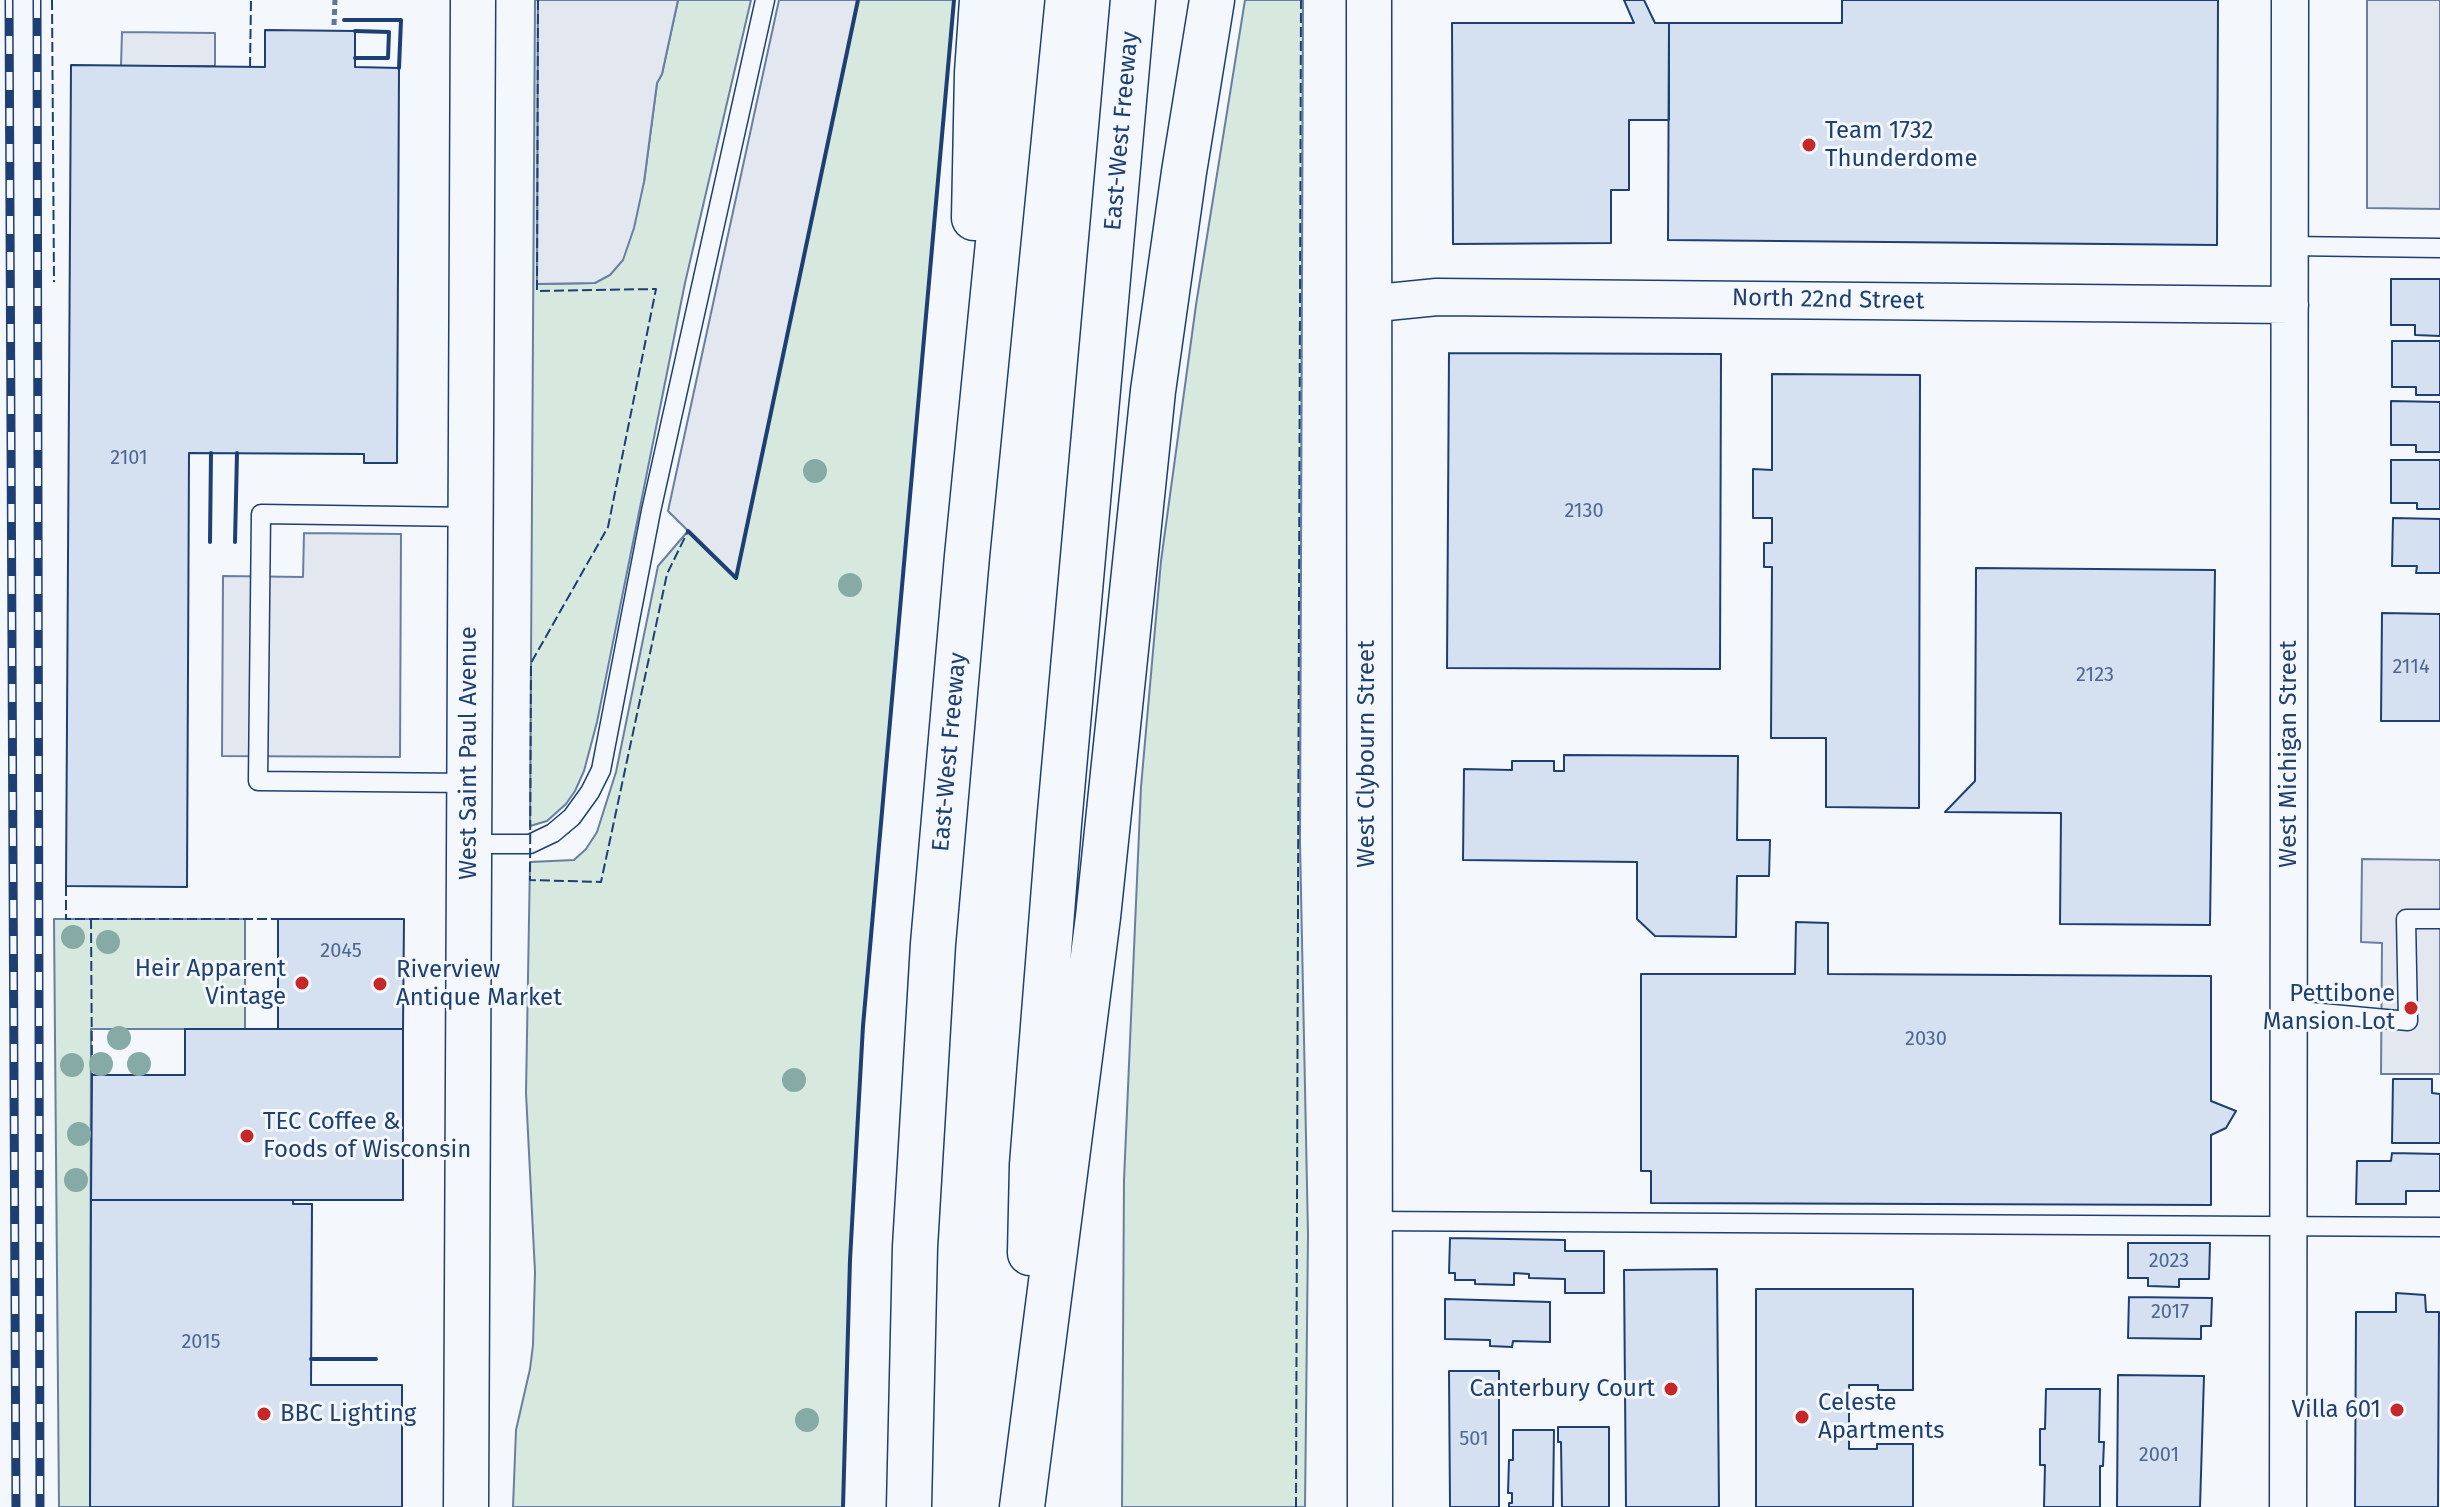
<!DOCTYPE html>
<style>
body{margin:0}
canvas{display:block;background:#f4f7fb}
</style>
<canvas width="2440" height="1507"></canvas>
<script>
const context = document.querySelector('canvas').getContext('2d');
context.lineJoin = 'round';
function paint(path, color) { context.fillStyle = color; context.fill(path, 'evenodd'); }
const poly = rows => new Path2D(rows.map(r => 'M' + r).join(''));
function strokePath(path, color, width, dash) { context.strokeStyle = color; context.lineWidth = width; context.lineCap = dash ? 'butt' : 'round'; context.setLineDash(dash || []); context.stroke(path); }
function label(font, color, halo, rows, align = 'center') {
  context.font = font + ' "Fira Sans",sans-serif'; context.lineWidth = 6; context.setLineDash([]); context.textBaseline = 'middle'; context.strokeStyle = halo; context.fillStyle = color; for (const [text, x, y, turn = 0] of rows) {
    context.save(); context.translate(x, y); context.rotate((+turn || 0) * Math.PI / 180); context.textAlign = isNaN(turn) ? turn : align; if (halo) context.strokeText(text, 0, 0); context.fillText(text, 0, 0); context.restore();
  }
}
const green = poly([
 [535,0,538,0,538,284,595,283,644,182,657,83,662,74,678,0,751,0,685,283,597,722,584,771,575,791,566,804,547,821,530,826,535,0],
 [858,0,954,0,863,1026,850,1260,843,1507,513,1507,516,1430,530,1369,533,1345,535,1272,526,1093,530,862,574,860,586,849,597,832,616,772,658,566,688,531,736,577,858,0],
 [1245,0,1303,0,1300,842,1308,1235,1305,1507,1122,1507,1124,1180,1141,787,1161,561,1196,305,1245,0],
 [54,919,245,919,245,1029,91,1029,90,1507,59,1507,54,919]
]);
paint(green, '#d7e8df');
strokePath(green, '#687fa3', 2);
const parking = poly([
 [538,0,678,0,662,74,657,83,644,182,634,228,623,260,610,275,595,283,537,284,538,0],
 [779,0,858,0,736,578,668,511,779,0],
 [2367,0,2440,0,2440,209,2367,208,2367,0],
 [122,32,215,33,215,66,121,66,122,32],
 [304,533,401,534,400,757,222,756,223,576,303,577,304,533],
 [2362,859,2440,860,2440,1074,2381,1074,2382,943,2361,942,2362,859]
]);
paint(parking, '#e3e8f0');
strokePath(parking, '#687fa3', 2);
const building = poly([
 [1624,0,1644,0,1655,23,1669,23,1669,120,1629,120,1629,190,1611,190,1611,243,1453,244,1452,23,1634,23,1624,0],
 [1842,0,2218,0,2217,245,1668,240,1669,23,1842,23,1842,0],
 [265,30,355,31,355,67,399,68,397,463,364,463,364,454,189,453,187,887,66,886,71,65,265,67,265,30],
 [2391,279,2440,279,2440,336,2415,335,2415,325,2391,325,2391,279],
 [2392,341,2440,341,2440,395,2416,395,2416,387,2392,387,2392,341],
 [1449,353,1721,354,1720,669,1447,668,1449,353],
 [1772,374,1920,375,1919,808,1826,807,1826,738,1771,738,1772,567,1764,567,1764,543,1772,543,1772,518,1753,518,1753,469,1772,470,1772,374],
 [2391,401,2440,402,2440,452,2416,452,2416,445,2391,445,2391,401],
 [2391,460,2440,460,2440,509,2417,509,2417,503,2391,503,2391,460],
 [2393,518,2440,519,2440,573,2416,573,2417,566,2392,566,2393,518],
 [1976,568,2215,570,2210,925,2060,924,2061,813,1945,812,1975,781,1976,568],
 [2382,613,2440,614,2440,721,2381,721,2382,613],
 [1564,755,1738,756,1737,840,1770,840,1769,876,1737,876,1736,937,1655,936,1637,919,1637,862,1463,860,1464,769,1512,770,1512,761,1554,761,1554,771,1564,771,1564,755],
 [278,919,404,919,403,1029,278,1029,278,919],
 [1796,922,1828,923,1828,974,2211,976,2211,1101,2236,1111,2226,1128,2211,1135,2211,1205,1651,1203,1651,1171,1641,1171,1641,974,1795,974,1796,922],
 [185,1029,403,1029,403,1200,91,1200,92,1075,185,1075,185,1029],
 [2393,1079,2432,1079,2432,1093,2440,1094,2440,1143,2392,1143,2393,1079],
 [2392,1153,2440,1154,2440,1191,2406,1191,2406,1204,2356,1204,2357,1161,2391,1161,2392,1153],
 [91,1200,293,1200,293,1204,312,1204,311,1385,402,1385,402,1507,90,1507,91,1200],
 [1450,1238,1565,1240,1565,1251,1604,1251,1604,1293,1565,1293,1565,1279,1529,1278,1529,1274,1514,1273,1514,1285,1475,1284,1475,1280,1455,1280,1455,1273,1449,1273,1450,1238],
 [2128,1243,2210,1243,2209,1279,2179,1279,2179,1287,2148,1286,2148,1278,2128,1278,2128,1243],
 [1717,1269,1719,1507,1626,1507,1624,1270,1717,1269],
 [1756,1289,1913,1289,1913,1390,1878,1390,1878,1385,1849,1385,1849,1449,1877,1449,1877,1444,1913,1444,1913,1507,1756,1507,1756,1289],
 [2396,1293,2425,1295,2426,1312,2439,1312,2438,1507,2355,1507,2356,1312,2396,1312,2396,1293],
 [2129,1297,2212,1298,2211,1326,2201,1326,2201,1339,2128,1338,2129,1297],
 [1445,1299,1550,1302,1550,1342,1513,1341,1512,1347,1490,1346,1490,1340,1445,1339,1445,1299],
 [1449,1371,1499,1371,1499,1507,1450,1507,1449,1371],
 [2118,1375,2204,1376,2200,1507,2117,1507,2118,1375],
 [2046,1389,2100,1389,2099,1442,2104,1442,2103,1466,2100,1466,2100,1507,2044,1507,2045,1465,2040,1465,2040,1429,2045,1429,2046,1389],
 [1558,1427,1609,1427,1609,1507,1562,1507,1561,1442,1558,1442,1558,1427],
 [1513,1430,1554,1430,1553,1507,1509,1507,1509,1503,1512,1503,1512,1493,1508,1493,1509,1460,1513,1460,1513,1430]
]);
paint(building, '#d5e0f0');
strokePath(building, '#1d3f73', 2);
const lane = poly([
 [2290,246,2440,248],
 [469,517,261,514,258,781,469,783],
 [469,844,530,844,553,833,572,817,590,792,601,770,651,511,765,0],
 [2289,1010,2408,1021,2406,919,2440,919],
 [1368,1221,2440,1227]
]);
const street = poly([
 [1367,304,1437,297,2290,305],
 [2288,1507,2290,0]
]);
const secondary = poly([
 [1369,0,1370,1507],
 [466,1507,473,0]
]);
const highway = poly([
 [974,218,977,73,982,0],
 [1030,1253,1032,1165,1059,824,1133,0],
 [909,1507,915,1247,933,944,967,556,1022,0],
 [1022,1507,1098,917,1153,391,1184,172,1212,0]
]);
strokePath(lane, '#1d3f73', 21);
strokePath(street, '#1d3f73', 39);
strokePath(secondary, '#1d3f73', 47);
strokePath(highway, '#1d3f73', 47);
strokePath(poly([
 [334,25,335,0]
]), '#5e769c', 5, [6, 4]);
strokePath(lane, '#f4f7fb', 18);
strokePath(street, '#f4f7fb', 36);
strokePath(secondary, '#f4f7fb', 44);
strokePath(highway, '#f4f7fb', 44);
const rail = poly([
 [9,0,16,1507],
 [37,0,40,1507]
]);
strokePath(rail, '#1d3f73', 9);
strokePath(rail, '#f4f7fb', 6, [18]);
strokePath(poly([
 [52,0,54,282],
 [538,0,537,291,656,289,608,527,531,663,530,880,601,882,667,574,688,531],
 [250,67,251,0],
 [66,886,66,919,278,919],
 [91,919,92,1075],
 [1296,1507,1301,0]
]), '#1d3f73', 2, [10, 4]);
strokePath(poly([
 [344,20,401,20,399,68],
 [355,31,389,32,388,58,355,58],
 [688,531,736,578,858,0],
 [210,542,211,453],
 [235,542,237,453],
 [311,1359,376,1359],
 [843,1507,850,1260,863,1026,954,0]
]), '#1d3f73', 4);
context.fillStyle = '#86aba6';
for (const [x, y] of [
 [815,471],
 [850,585],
 [73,937],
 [108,942],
 [119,1038],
 [101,1064],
 [139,1064],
 [72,1065],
 [794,1080],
 [79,1134],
 [76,1180],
 [807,1420]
]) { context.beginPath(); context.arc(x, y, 12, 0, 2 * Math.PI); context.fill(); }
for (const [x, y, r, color] of [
 [1809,145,8,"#c62828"],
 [302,983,8,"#c62828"],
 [380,984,8,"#c62828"],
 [2411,1008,8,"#c62828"],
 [247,1136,8,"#c62828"],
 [1671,1389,8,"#c62828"],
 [2397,1410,8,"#c62828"],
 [264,1414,8,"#c62828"],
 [1802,1417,8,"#c62828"]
]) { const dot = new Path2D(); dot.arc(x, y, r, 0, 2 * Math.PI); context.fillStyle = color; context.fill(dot); strokePath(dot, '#f4f7fb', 3); }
label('20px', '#4b6792', null, [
 ["2101",129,458],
 ["2130",1584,511],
 ["2114",2411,667],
 ["2123",2095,675],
 ["2045",341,951],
 ["2030",1926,1039],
 ["2023",2169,1261],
 ["2017",2170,1312],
 ["2015",201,1342],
 ["501",1474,1439],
 ["2001",2159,1455]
]);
label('24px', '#1d3f73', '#f4f7fb', [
 ["East-West Freeway",1122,131,-85],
 ["North 22nd Street",1828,300,1],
 ["East-West Freeway",950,752,-85],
 ["West Saint Paul Avenue",469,753,-90],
 ["West Clybourn Street",1367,754,-90],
 ["West Michigan Street",2289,754,-90]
]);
label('24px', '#1d3f73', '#f4f7fb', [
 ["Team 1732",1825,131],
 ["Thunderdome",1825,159],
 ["Heir Apparent",286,969,"right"],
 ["Vintage",286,997,"right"],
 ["Riverview",396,970],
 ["Antique Market",396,998],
 ["Pettibone",2395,994,"right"],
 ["Mansion Lot",2395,1022,"right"],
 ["TEC Coffee &",263,1122],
 ["Foods of Wisconsin",263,1150],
 ["Canterbury Court",1655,1389,"right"],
 ["Celeste",1818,1403],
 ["Apartments",1818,1431],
 ["Villa 601",2381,1410,"right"],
 ["BBC Lighting",280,1414]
], 'left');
</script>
